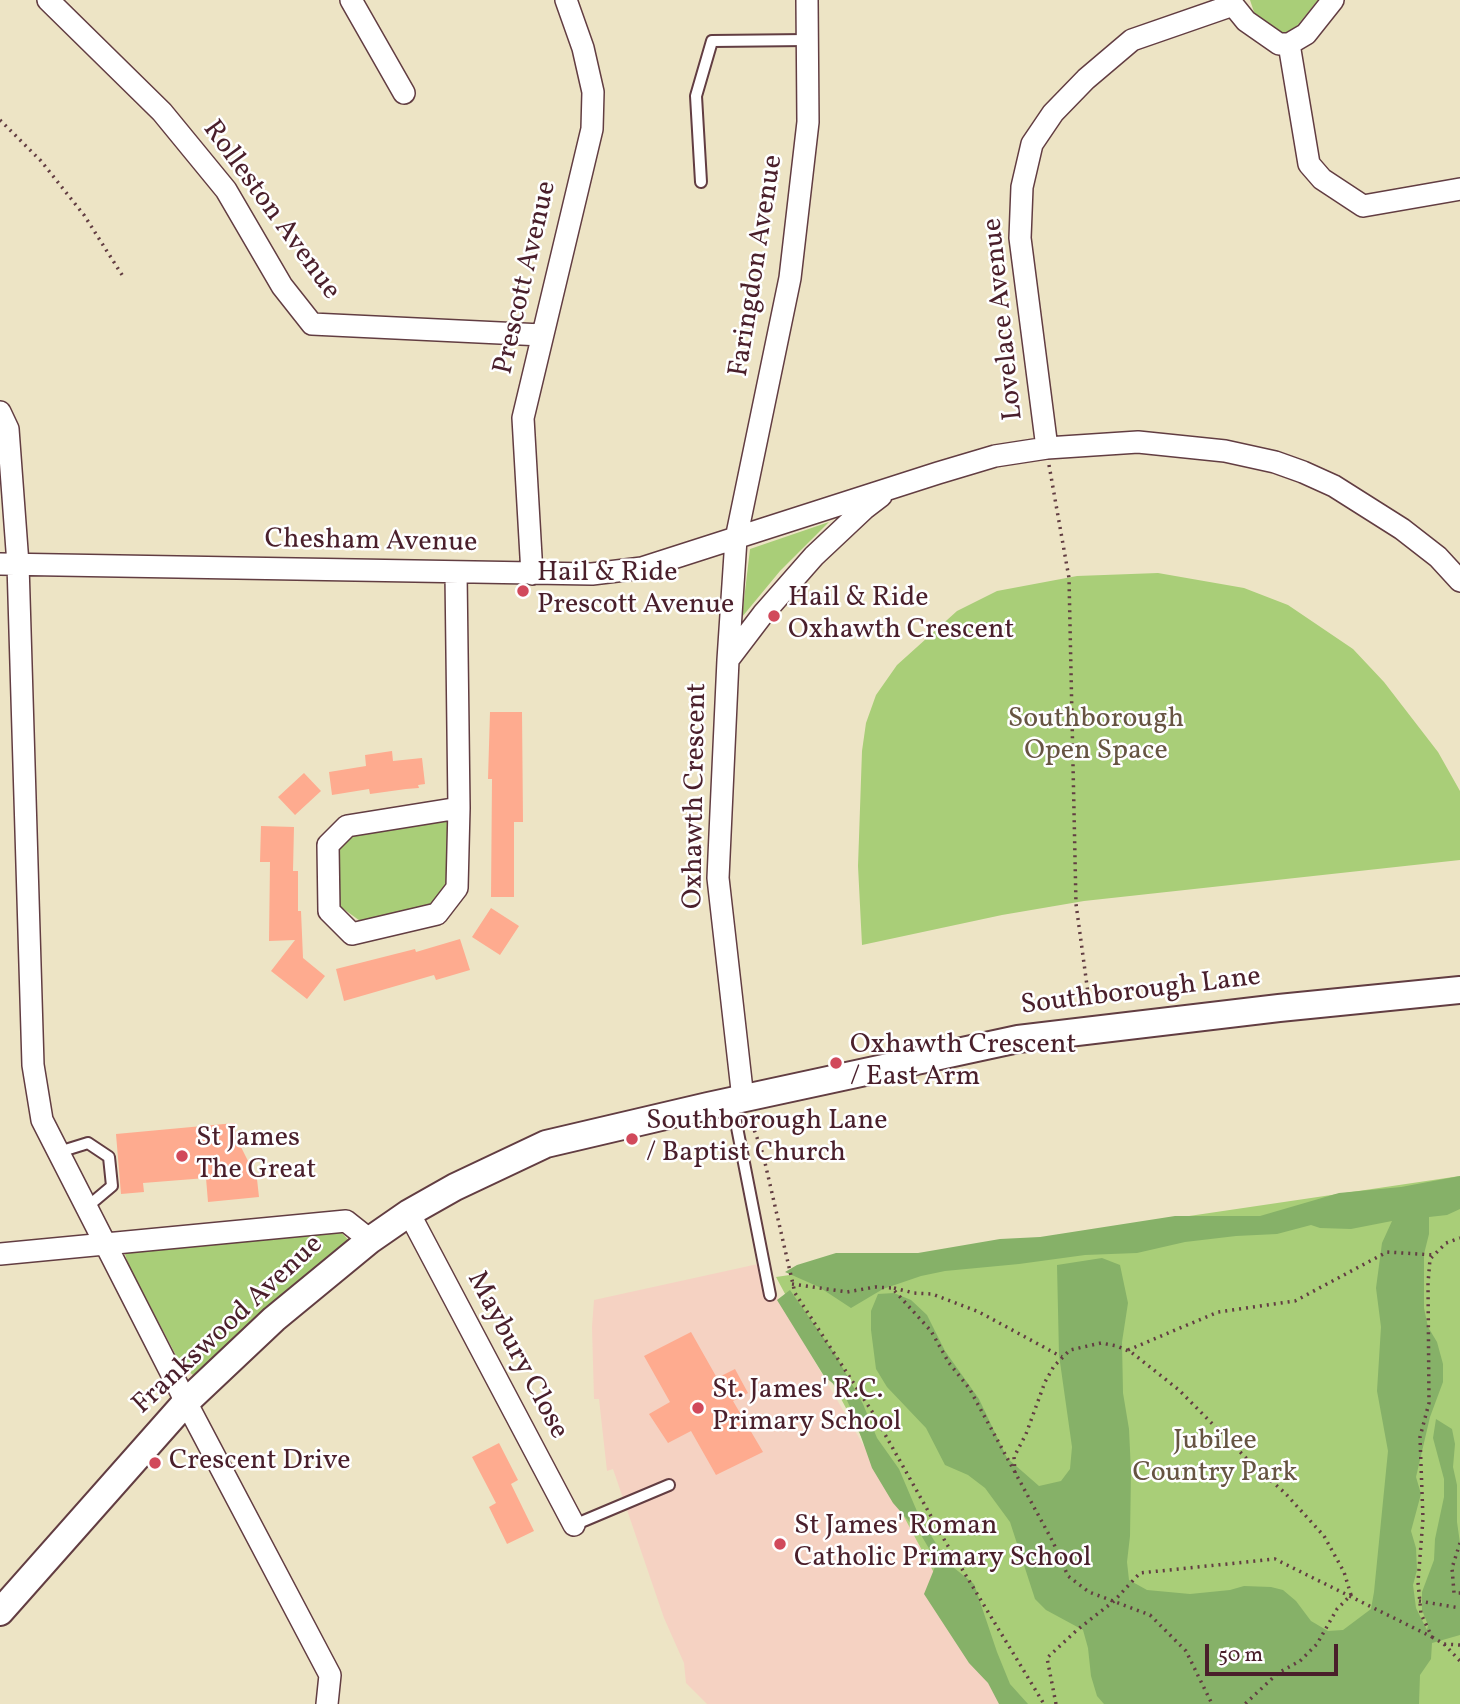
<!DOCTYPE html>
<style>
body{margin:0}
#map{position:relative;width:1460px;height:1704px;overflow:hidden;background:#ede4c5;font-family:Vollkorn,serif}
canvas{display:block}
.scale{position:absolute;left:1205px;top:1644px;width:133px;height:32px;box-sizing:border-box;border:4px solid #4a1f2b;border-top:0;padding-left:9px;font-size:21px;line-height:24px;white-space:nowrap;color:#4a1f2b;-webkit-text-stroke:5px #fff;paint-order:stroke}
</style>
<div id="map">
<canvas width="1460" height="1704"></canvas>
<div class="scale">50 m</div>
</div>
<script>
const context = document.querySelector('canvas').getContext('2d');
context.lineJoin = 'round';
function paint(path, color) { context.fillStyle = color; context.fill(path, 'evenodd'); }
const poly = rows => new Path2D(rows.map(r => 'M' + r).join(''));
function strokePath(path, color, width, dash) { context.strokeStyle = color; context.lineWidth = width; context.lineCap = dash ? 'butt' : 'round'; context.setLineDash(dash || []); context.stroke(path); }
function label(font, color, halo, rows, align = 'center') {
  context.font = font + ' Vollkorn,serif'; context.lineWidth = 5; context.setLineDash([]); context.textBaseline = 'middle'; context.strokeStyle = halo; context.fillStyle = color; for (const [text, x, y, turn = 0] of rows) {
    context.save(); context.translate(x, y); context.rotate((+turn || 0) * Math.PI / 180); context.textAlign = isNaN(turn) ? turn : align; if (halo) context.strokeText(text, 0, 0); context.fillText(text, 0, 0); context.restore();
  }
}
paint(poly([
 [758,1264,1014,1704,707,1704,686,1683,684,1663,664,1618,613,1469,607,1471,599,1399,594,1399,592,1327,594,1300]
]), '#f5d2c2');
paint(poly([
 [1250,0,1318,0,1292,32,1282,34,1255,15],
 [829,522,780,571,742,617,750,549],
 [1158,573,1244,588,1288,605,1353,649,1384,682,1438,752,1460,791,1460,860,1084,901,1002,915,862,945,858,866,862,751,866,723,876,695,897,665,957,611,997,591,1077,576],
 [448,818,448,884,430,906,363,923,338,905,337,846,355,831],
 [1460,1176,1460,1704,1004,1704,776,1277],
 [340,1231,351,1243,193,1375,181,1365,128,1264,123,1247]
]), '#a9ce78');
paint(poly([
 [1460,1176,1460,1209,1447,1215,1429,1217,1429,1234,1424,1254,1424,1308,1428,1327,1437,1342,1443,1364,1443,1382,1430,1417,1416,1477,1421,1494,1411,1531,1416,1548,1417,1570,1413,1585,1416,1608,1427,1630,1428,1625,1422,1610,1422,1592,1434,1560,1435,1539,1444,1497,1444,1479,1433,1438,1436,1419,1452,1429,1455,1444,1453,1467,1457,1485,1457,1522,1460,1543,1460,1635,1432,1643,1431,1659,1420,1675,1419,1704,1104,1704,1097,1696,1091,1676,1088,1648,1083,1630,1046,1610,1035,1599,1010,1522,985,1488,968,1475,945,1465,926,1428,887,1387,876,1369,871,1330,871,1311,878,1294,894,1293,911,1300,927,1315,945,1351,979,1399,1007,1458,1039,1486,1061,1481,1070,1469,1072,1447,1059,1355,1057,1265,1102,1258,1120,1265,1128,1303,1122,1342,1123,1393,1129,1429,1131,1472,1130,1536,1127,1562,1129,1580,1147,1590,1190,1594,1230,1590,1244,1586,1271,1587,1283,1590,1296,1601,1311,1621,1328,1631,1343,1630,1371,1609,1374,1592,1388,1451,1377,1391,1381,1327,1376,1288,1382,1243,1392,1221,1351,1229,1320,1228,1311,1225,1277,1234,1236,1236,1185,1242,1137,1253,1085,1255,1019,1264,945,1271,921,1276,883,1289,851,1308,819,1287,785,1272,797,1265,836,1253,918,1253,1000,1239,1040,1237,1175,1216,1260,1216,1339,1193,1401,1187],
 [790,1290,836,1356,863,1404,877,1438,899,1469,919,1516,948,1563,974,1584,997,1652,1010,1684,1028,1704,999,1704,988,1683,969,1663,924,1594,937,1562,921,1535,893,1503,872,1468,852,1411,843,1392,824,1376,777,1300]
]), '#86b168');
paint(poly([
 [490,712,522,712,523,822,514,822,514,897,491,897,492,779,488,779],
 [392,751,393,761,422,758,425,784,418,785,419,788,406,789,370,794,369,789,332,795,329,772,366,766,365,755],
 [304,773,321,791,295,815,278,797],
 [261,826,294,827,293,871,298,871,298,911,301,911,303,958,325,976,307,999,271,971,295,940,269,941,270,862,260,862],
 [491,908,519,926,500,955,472,937],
 [460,939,470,970,436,980,434,975,344,1001,336,969,415,949,416,952],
 [235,1123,237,1139,257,1179,259,1197,208,1202,206,1178,143,1183,144,1192,121,1194,116,1134],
 [691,1332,717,1378,735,1369,748,1393,733,1401,763,1452,716,1475,691,1431,668,1443,649,1414,670,1402,644,1356],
 [499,1443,518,1480,511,1484,534,1531,507,1544,489,1507,496,1503,472,1457]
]), '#feab8f');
const service = poly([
 [701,182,696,96,712,41,807,40],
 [732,1102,770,1295],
 [59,1152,88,1143,109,1157,112,1186,87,1207],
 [574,1525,669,1485]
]);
const minor = poly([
 [48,0,162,112,226,190,282,286,312,324,542,335],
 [351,0,404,93],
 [1233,5,1246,21,1279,44,1289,44,1306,34,1333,0],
 [1289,44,1309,164,1322,179,1363,206,1460,189],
 [0,412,8,429,18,564,33,1065,42,1120,186,1402,330,1675,327,1704],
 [1047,448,1020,238,1022,187,1032,144,1053,113,1086,79,1132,40,1233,5],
 [0,564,592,574,642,568,938,473,995,456,1047,448,1138,442,1225,451,1275,462,1303,472,1334,486,1402,529,1438,557,1460,581],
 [456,573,459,808,457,888,437,914,352,934,329,911,328,845,347,826,459,808],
 [532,574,523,418,592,129,593,92,583,48,566,0],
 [728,660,763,614,814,556,864,509,881,496],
 [743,1099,718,878,728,660,736,539,790,278,808,122,807,0],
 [409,1213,574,1525],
 [0,1254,346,1221,370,1240]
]);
const tertiary = poly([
 [0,1612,186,1402,274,1319,370,1240,409,1213,455,1187,546,1144,708,1106,1018,1039,1279,1008,1460,990]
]);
strokePath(service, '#623d42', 14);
strokePath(minor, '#623d42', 24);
strokePath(tertiary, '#623d42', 30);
strokePath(poly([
 [0,120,41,161,84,215,124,278],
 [1049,465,1069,578,1076,904,1090,1008],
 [752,1124,763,1154,795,1293,873,1413,945,1541,1044,1704],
 [792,1284,847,1292,875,1287,892,1288,931,1331,949,1363,969,1388,1053,1542,1068,1576,1089,1592,1150,1615,1186,1651,1212,1704],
 [894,1288,914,1293,932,1294,979,1312,1062,1357],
 [1128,1350,1218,1312,1295,1301,1387,1252,1434,1255],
 [1015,1473,1014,1457,1026,1434,1045,1382,1054,1366,1070,1350,1101,1343,1117,1346,1131,1352,1179,1390,1249,1461,1285,1493,1324,1536,1344,1572,1351,1595,1337,1609,1317,1644,1300,1661,1278,1673,1245,1704],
 [1460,1543,1452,1568,1454,1593,1460,1593],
 [1419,1601,1460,1608],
 [1432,1637,1444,1644,1460,1645],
 [1444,1644,1460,1661],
 [1056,1704,1047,1658,1077,1630,1114,1601,1140,1573,1275,1559,1432,1637,1421,1614,1418,1582,1423,1519,1420,1437,1429,1403,1428,1283,1430,1259,1446,1243,1460,1238]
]), '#623d42', 3.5, [2, 5]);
strokePath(service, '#fff', 10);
strokePath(minor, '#fff', 21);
strokePath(tertiary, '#fff', 26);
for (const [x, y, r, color] of [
 [523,591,7,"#d1495b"],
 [774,616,7,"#d1495b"],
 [836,1063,7,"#d1495b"],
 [632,1139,7,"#d1495b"],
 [182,1156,7,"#d1495b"],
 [698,1408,7,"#d1495b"],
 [155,1463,7,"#d1495b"],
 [780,1544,7,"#d1495b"]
]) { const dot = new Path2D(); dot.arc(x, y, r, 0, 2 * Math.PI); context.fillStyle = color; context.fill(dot); strokePath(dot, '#fff', 2.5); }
label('28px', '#4a1f2b', '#fff', [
 ["Rolleston Avenue",270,211,54],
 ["Faringdon Avenue",758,266,-81],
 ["Prescott Avenue",527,278,-77],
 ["Lovelace Avenue",1005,319,-96],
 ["Chesham Avenue",371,543,1],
 ["Oxhawth Crescent",697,796,-89],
 ["Southborough Lane",1141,993,-7],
 ["Frankswood Avenue",229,1326,-43],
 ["Maybury Close",516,1356,62]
]);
label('28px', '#4a1f2b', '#fff', [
 ["Hail & Ride",537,575],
 ["Prescott Avenue",537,607],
 ["Hail & Ride",788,600],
 ["Oxhawth Crescent",788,632],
 ["Oxhawth Crescent",850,1047],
 ["/ East Arm",850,1079],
 ["Southborough Lane",646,1123],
 ["/ Baptist Church",646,1155],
 ["St James",196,1140],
 ["The Great",196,1172],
 ["St. James' R.C.",712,1392],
 ["Primary School",712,1424],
 ["Crescent Drive",169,1463],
 ["St James' Roman",794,1528],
 ["Catholic Primary School",794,1560]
], 'left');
label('28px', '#665442', '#fff', [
 ["Southborough",1096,721],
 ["Open Space",1096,753],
 ["Jubilee",1215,1443],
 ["Country Park",1215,1475]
]);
</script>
